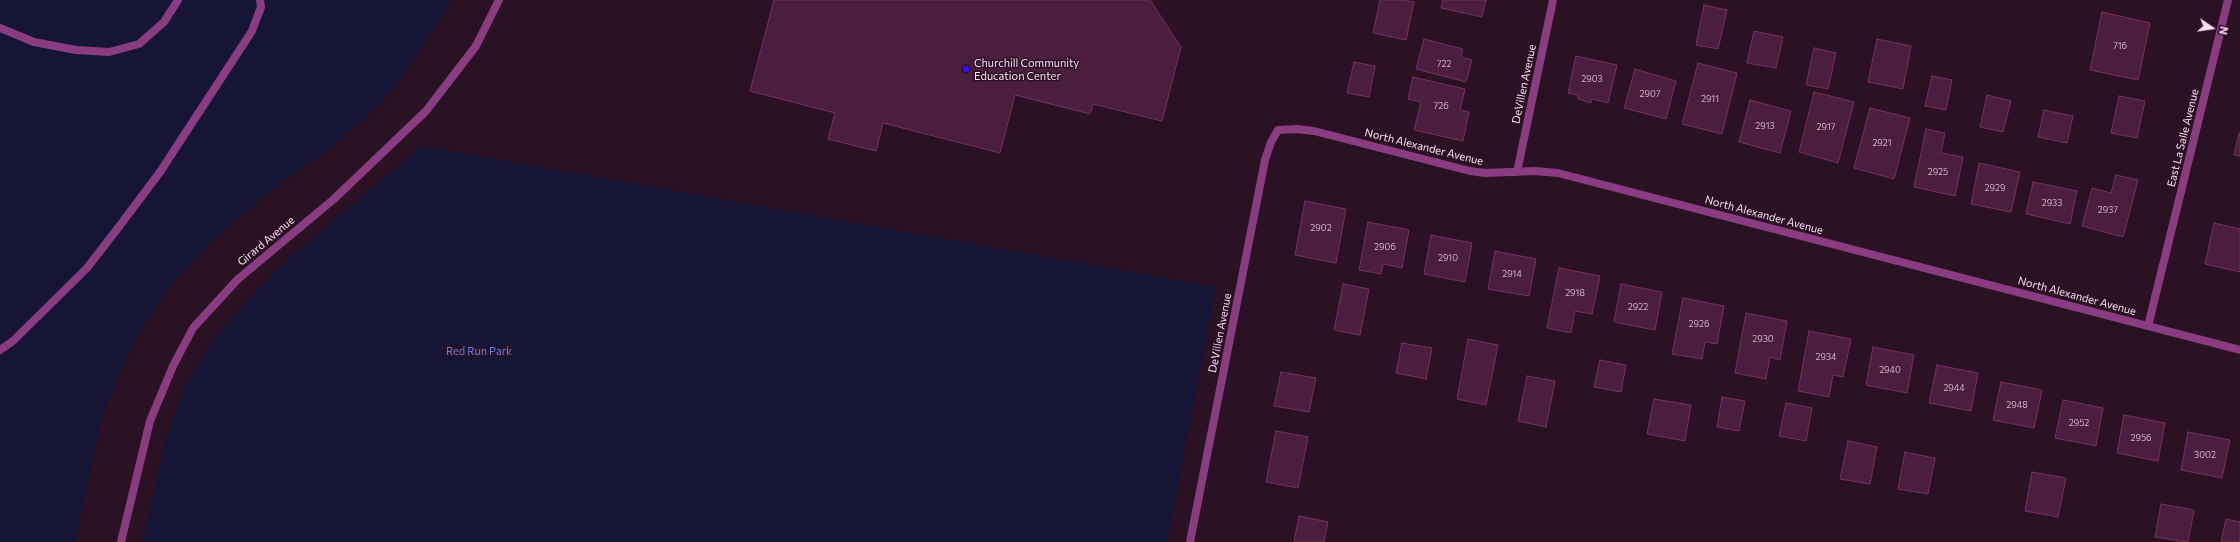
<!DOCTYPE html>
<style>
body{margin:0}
#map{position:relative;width:2240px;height:542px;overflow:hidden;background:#2b1124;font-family:Commissioner,sans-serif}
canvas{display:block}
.north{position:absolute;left:2192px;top:8px;width:40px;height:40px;-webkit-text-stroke:3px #2b1124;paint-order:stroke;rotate:103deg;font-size:11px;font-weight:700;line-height:16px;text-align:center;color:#fedcf8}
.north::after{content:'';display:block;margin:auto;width:14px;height:18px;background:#fedcf8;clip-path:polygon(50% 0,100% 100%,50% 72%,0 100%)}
</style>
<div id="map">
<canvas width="2240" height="542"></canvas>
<div class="north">N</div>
</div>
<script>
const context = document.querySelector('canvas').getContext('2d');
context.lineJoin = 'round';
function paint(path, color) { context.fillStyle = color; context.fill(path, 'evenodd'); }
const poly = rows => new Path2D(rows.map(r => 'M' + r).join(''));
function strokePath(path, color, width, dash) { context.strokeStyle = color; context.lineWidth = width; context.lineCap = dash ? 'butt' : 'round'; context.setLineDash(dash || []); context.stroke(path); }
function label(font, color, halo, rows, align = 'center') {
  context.font = font + ' Commissioner,sans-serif'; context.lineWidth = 3; context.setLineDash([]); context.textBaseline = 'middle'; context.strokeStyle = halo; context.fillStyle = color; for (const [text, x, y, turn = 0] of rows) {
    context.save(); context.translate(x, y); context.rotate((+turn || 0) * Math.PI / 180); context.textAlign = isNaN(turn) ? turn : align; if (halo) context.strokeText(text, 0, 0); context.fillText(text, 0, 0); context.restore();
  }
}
paint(poly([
 [0,0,451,0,443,17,394,89,362,121,325,153,282,182,212,241,175,281,158,304,137,338,121,370,102,417,75,542,0,542],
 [422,146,1216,287,1167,542,143,542,166,438,188,381,218,333,279,267]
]), '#161535');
const building = poly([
 [774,0,1150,0,1181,47,1162,121,1093,104,1090,114,1015,95,1000,153,883,123,876,151,828,139,835,113,750,91,774,0],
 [1380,0,1403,0,1414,2,1406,40,1373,33,1380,0],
 [1443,0,1486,0,1482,17,1441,8,1443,0],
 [1704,5,1727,10,1718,49,1696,45,1704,5],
 [2102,12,2150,23,2138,80,2090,70,2102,12],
 [1754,31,1783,37,1776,68,1747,63,1754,31],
 [1424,39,1463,49,1461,57,1472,60,1466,82,1416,69,1424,39],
 [1877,39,1911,46,1903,89,1868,82,1877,39],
 [1814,48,1836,53,1828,89,1806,85,1814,48],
 [1576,56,1617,65,1608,103,1592,99,1591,103,1578,99,1578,95,1568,93,1576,56],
 [1354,62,1375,66,1369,97,1347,93,1354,62],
 [1698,63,1737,73,1722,134,1682,124,1698,63],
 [1635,69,1676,81,1666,119,1624,108,1635,69],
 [1932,76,1952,80,1946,110,1925,106,1932,76],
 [1413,77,1465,89,1460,110,1469,112,1463,141,1414,130,1421,102,1408,99,1413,77],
 [1814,92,1854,102,1838,163,1799,152,1814,92],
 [1987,95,2011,101,2003,132,1980,127,1987,95],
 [2119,96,2145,101,2137,138,2111,133,2119,96],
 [1750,100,1791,111,1780,153,1739,142,1750,100],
 [1870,108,1910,118,1894,179,1854,168,1870,108],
 [2044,110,2073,116,2067,143,2038,137,2044,110],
 [1926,129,1945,133,1941,153,1963,157,1955,196,1914,187,1926,129],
 [2239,133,2240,134,2240,156,2234,155,2239,133],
 [1979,163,2020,172,2011,212,1971,204,1979,163],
 [2116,175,2138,180,2123,237,2082,226,2092,188,2111,193,2116,175],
 [2033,182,2077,191,2070,224,2026,214,2033,182],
 [1305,201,1346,209,1336,263,1295,255,1305,201],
 [1368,222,1409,230,1402,268,1383,264,1381,274,1359,270,1368,222],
 [2214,223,2240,229,2240,272,2205,264,2214,223],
 [1431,235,1472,243,1465,282,1424,274,1431,235],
 [1495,251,1536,259,1529,296,1488,289,1495,251],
 [1559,268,1600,276,1592,314,1575,311,1571,333,1547,328,1559,268],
 [1343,284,1369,289,1360,335,1334,330,1343,284],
 [1621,284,1662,292,1655,330,1614,322,1621,284],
 [1683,298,1724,306,1717,344,1705,342,1702,359,1672,354,1683,298],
 [1746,313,1787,321,1780,360,1770,357,1766,379,1735,373,1746,313],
 [1809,331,1851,339,1843,377,1833,375,1829,397,1798,391,1809,331],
 [1468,339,1498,345,1486,405,1457,399,1468,339],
 [1402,343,1432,348,1426,379,1396,373,1402,343],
 [1873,347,1914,355,1907,393,1866,385,1873,347],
 [1600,360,1626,365,1621,392,1594,387,1600,360],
 [1937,365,1978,373,1971,411,1929,403,1937,365],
 [1281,372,1316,378,1309,412,1274,406,1281,372],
 [1527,376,1555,381,1546,427,1518,421,1527,376],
 [2001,382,2042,390,2034,428,1993,420,2001,382],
 [1722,397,1745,401,1739,431,1717,427,1722,397],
 [1654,399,1691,405,1685,441,1647,434,1654,399],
 [2063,400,2103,408,2096,446,2055,438,2063,400],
 [1786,403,1812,408,1806,441,1779,436,1786,403],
 [2124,415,2165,423,2158,461,2117,453,2124,415],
 [1276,431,1308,437,1298,488,1266,482,1276,431],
 [2188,432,2230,440,2222,478,2181,470,2188,432],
 [1848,441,1877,447,1870,484,1840,479,1848,441],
 [1905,452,1935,458,1928,494,1898,489,1905,452],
 [2032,472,2066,478,2058,517,2025,511,2032,472],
 [2161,504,2194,510,2188,542,2155,537,2161,504],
 [1299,516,1328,522,1324,542,1294,542,1299,516],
 [2226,519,2240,522,2240,542,2221,542,2226,519]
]);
paint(building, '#4c1e3e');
strokePath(building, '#773063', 1);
strokePath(poly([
 [0,28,34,42,76,50,109,52,139,44,164,22,178,0],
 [0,350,13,341,87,268,121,224,160,172,252,31,261,7,260,0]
]), '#893d80', 8);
strokePath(poly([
 [1517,172,1553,0],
 [2148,326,2228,0],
 [121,542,150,421,173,366,193,328,238,279,334,199,426,111,476,46,499,0],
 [1190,542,1265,160,1271,142,1278,130,1297,129,1314,131,1470,171,1485,173,1535,171,1558,173,2240,350]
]), '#893d80', 8);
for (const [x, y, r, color] of [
 [966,69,4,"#380bfb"]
]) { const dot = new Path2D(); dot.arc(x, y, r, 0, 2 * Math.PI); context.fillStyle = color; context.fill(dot); strokePath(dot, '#2b1124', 1.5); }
label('9px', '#d2acca', null, [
 ["716",2120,46],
 ["722",1444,64],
 ["2903",1592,79],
 ["2907",1650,94],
 ["2911",1710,99],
 ["726",1441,106],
 ["2913",1765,126],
 ["2917",1826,127],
 ["2921",1882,143],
 ["2925",1938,172],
 ["2929",1995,188],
 ["2933",2052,203],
 ["2937",2108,210],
 ["2902",1321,228],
 ["2906",1385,247],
 ["2910",1448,258],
 ["2914",1512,274],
 ["2918",1575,293],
 ["2922",1638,307],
 ["2926",1699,324],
 ["2930",1763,339],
 ["2934",1826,357],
 ["2940",1890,370],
 ["2944",1954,388],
 ["2948",2017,405],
 ["2952",2079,423],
 ["2956",2141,438],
 ["3002",2205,455]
]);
label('11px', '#fedcf8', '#2b1124', [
 ["Churchill Community",974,63],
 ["Education Center",974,76]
], 'left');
label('11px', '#fedcf8', '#2b1124', [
 ["DeVillen Avenue",1524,84,-78],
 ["East La Salle Avenue",2183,138,-76],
 ["North Alexander Avenue",1424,147,14],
 ["North Alexander Avenue",1764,215,15],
 ["Girard Avenue",266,241,-40],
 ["North Alexander Avenue",2077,296,15],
 ["DeVillen Avenue",1220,333,-79]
]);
label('11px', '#677bdf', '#2b1124', [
 ["Red Run Park",479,351]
]);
</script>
